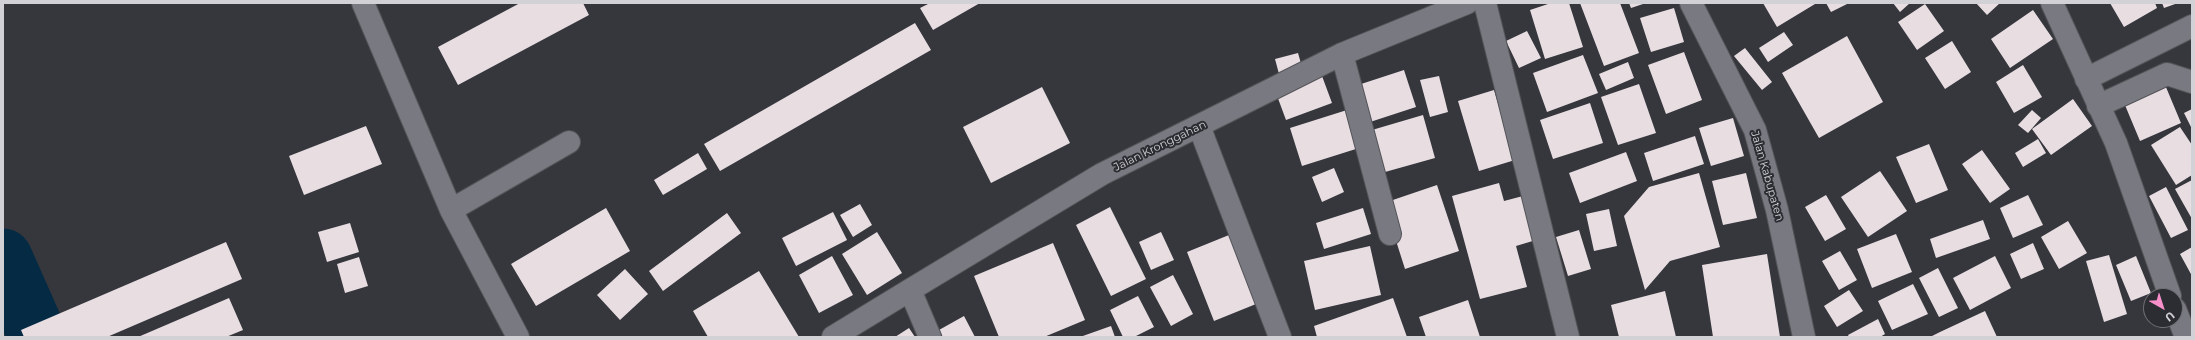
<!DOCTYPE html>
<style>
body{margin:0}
#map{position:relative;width:2195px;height:340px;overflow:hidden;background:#36373d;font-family:Montserrat,sans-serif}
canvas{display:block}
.frame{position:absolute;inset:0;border:4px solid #d2d2d6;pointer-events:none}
.north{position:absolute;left:2143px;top:288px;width:40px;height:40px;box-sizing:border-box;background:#2c2d33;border:1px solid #6e6f74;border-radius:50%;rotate:141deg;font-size:11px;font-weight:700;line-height:16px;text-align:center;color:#d2d2d6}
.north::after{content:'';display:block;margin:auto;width:14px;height:18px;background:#f890cc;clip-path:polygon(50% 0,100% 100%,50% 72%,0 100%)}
</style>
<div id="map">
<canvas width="2195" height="340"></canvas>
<div class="frame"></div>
<div class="north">U</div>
</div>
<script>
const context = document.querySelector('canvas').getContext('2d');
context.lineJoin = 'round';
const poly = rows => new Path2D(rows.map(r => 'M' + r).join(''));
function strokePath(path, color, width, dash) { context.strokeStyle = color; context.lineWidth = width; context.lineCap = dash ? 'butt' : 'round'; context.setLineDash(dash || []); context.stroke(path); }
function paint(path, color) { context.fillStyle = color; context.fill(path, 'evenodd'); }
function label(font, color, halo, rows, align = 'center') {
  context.font = font + ' Montserrat,sans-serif'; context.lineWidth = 4; context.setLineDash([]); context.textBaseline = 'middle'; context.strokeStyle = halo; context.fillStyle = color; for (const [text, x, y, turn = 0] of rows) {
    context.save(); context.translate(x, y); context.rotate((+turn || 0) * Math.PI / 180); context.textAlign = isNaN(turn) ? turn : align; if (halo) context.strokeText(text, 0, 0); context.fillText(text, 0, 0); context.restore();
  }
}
strokePath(poly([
 [3,258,38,337]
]), '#042a44', 59);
paint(poly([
 [520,3,583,3,589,15,458,85,438,47],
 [930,3,980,3,933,30,920,8],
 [1551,3,1569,3,1583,47,1545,59,1530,10],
 [1580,3,1620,3,1639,53,1604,66],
 [1629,3,1646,3,1631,8],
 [1763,3,1815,3,1815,4,1777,27],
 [1826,3,1849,3,1831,12],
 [1893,3,1910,3,1900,12],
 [1976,3,2000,3,1987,15],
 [2110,3,2155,3,2157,8,2124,27],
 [2162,3,2178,3,2164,8],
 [1925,4,1944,31,1917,50,1898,22],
 [1674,8,1684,42,1651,52,1640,18],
 [2033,10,2053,39,2010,68,1991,39],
 [915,23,931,50,720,171,704,144],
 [1527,31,1541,58,1519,68,1506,41],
 [1784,32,1793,45,1768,62,1759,48],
 [1847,36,1883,102,1819,138,1782,73],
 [1952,41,1971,72,1945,89,1925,58],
 [1745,48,1772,82,1762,90,1734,56],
 [1684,52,1702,100,1666,114,1648,65],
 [1298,53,1302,67,1279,74,1275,59],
 [1583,55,1598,93,1547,112,1533,73],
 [1628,62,1634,78,1606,90,1599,74],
 [2023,65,2042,97,2014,113,1996,82],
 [1404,70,1416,107,1367,123,1355,86],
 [1322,76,1332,103,1286,120,1276,93],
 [1439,76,1448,112,1430,117,1420,80],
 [2163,80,2181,123,2140,141,2122,98],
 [1639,84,1656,133,1618,145,1601,97],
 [1042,87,1070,143,991,183,963,127],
 [1494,90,1515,160,1479,171,1458,101],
 [2073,99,2092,126,2051,155,2032,129],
 [1590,103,1603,143,1553,159,1540,120],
 [2192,109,2192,129,2184,113],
 [1347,110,1359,148,1302,166,1290,128],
 [2032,110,2041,118,2028,133,2018,125],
 [1423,115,1435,158,1385,172,1372,130],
 [1733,118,1744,156,1711,166,1699,128],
 [366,126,382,164,304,195,289,156],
 [2180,127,2192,145,2192,175,2176,185,2151,145],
 [1695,136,1704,164,1653,181,1644,153],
 [2038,139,2046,153,2023,167,2015,153],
 [1929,144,1948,190,1916,203,1896,157],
 [1982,150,2010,189,1990,203,1962,164],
 [1626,152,1637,181,1580,203,1569,173],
 [698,153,707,169,663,195,654,180],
 [1334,168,1344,192,1322,202,1312,177],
 [1880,171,1907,211,1868,237,1841,197],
 [1699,173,1720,247,1670,261,1645,290,1624,216,1649,187],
 [1746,173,1757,218,1723,225,1712,181],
 [2192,180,2192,219,2175,189],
 [1499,183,1504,201,1523,196,1536,240,1516,246,1527,287,1480,299,1452,196],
 [1437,185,1459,251,1405,269,1384,203],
 [2166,187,2188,230,2171,238,2149,196],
 [1826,195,1846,229,1825,241,1805,207],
 [2028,195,2043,225,2013,238,2000,208],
 [860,204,872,225,853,237,840,215],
 [1110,207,1146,279,1111,296,1076,225],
 [606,208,630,251,536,306,511,264],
 [1363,208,1371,234,1324,249,1316,223],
 [1609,209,1617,246,1594,251,1586,214],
 [833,212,847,240,796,266,782,238],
 [727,213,741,233,663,291,649,271],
 [1983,220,1990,239,1936,258,1930,239],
 [2068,221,2087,253,2059,269,2041,237],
 [350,223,359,252,327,262,318,232],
 [1579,230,1591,269,1568,276,1556,237],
 [877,232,902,273,867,295,842,254],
 [1161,232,1174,260,1151,270,1139,242],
 [1896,234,1912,272,1872,288,1857,249],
 [1229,235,1256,304,1214,321,1187,252],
 [226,242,242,279,107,337,24,337,21,330],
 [1053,243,1085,320,1044,337,999,337,974,276],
 [2033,243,2044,269,2021,279,2010,254],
 [1370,246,1381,295,1315,310,1304,261],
 [2192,247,2192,276,2180,254],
 [1840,251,1857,280,1839,290,1822,261],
 [1767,254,1780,337,1713,337,1702,265],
 [2109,255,2127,314,2104,322,2086,261],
 [832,256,853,295,819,313,799,275],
 [1995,256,2011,288,1970,310,1953,278],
 [2136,256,2151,293,2131,301,2116,265],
 [359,257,368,286,345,293,337,264],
 [1938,268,1958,308,1939,317,1919,278],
 [625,269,648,294,620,320,597,295],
 [759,271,799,337,708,337,693,311],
 [1173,275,1193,314,1171,326,1150,287],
 [1913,284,1928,314,1892,330,1878,301],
 [1849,290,1863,311,1837,327,1824,306],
 [1665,291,1676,337,1619,337,1611,305],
 [1138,296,1154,327,1134,337,1123,337,1110,310],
 [229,298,243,330,226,337,138,337],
 [1393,298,1407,337,1317,337,1314,326],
 [1468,300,1480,337,1426,337,1419,317],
 [1985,311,1997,337,1930,337,1940,332],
 [964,316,975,337,943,337,939,330],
 [1878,319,1885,334,1880,337,1849,337,1848,335],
 [1111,326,1115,337,1080,337],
 [909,328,915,337,895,337]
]), '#e8dee2');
const street = poly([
 [363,3,451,210,518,337],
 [1485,3,1568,337],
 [2052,3,2116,143,2170,296],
 [1342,54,1390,234],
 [2086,79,2192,26],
 [2098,106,2167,74,2192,82],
 [1199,126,1280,337],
 [451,210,569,142],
 [2175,309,2186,337],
 [833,337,910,290],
 [930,337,910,290,1102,174,1342,54,1467,3]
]);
const secondary = poly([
 [1691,3,1755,130,1777,210,1804,337]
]);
strokePath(street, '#545459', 24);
strokePath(secondary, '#545459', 24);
strokePath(street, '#797a81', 22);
strokePath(secondary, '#797a81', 22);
label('11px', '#d2d2d6', '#2c2d33', [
 ["Jalan Kronggahan",1160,146,-26],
 ["Jalan Kabupaten",1767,176,74]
]);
</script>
